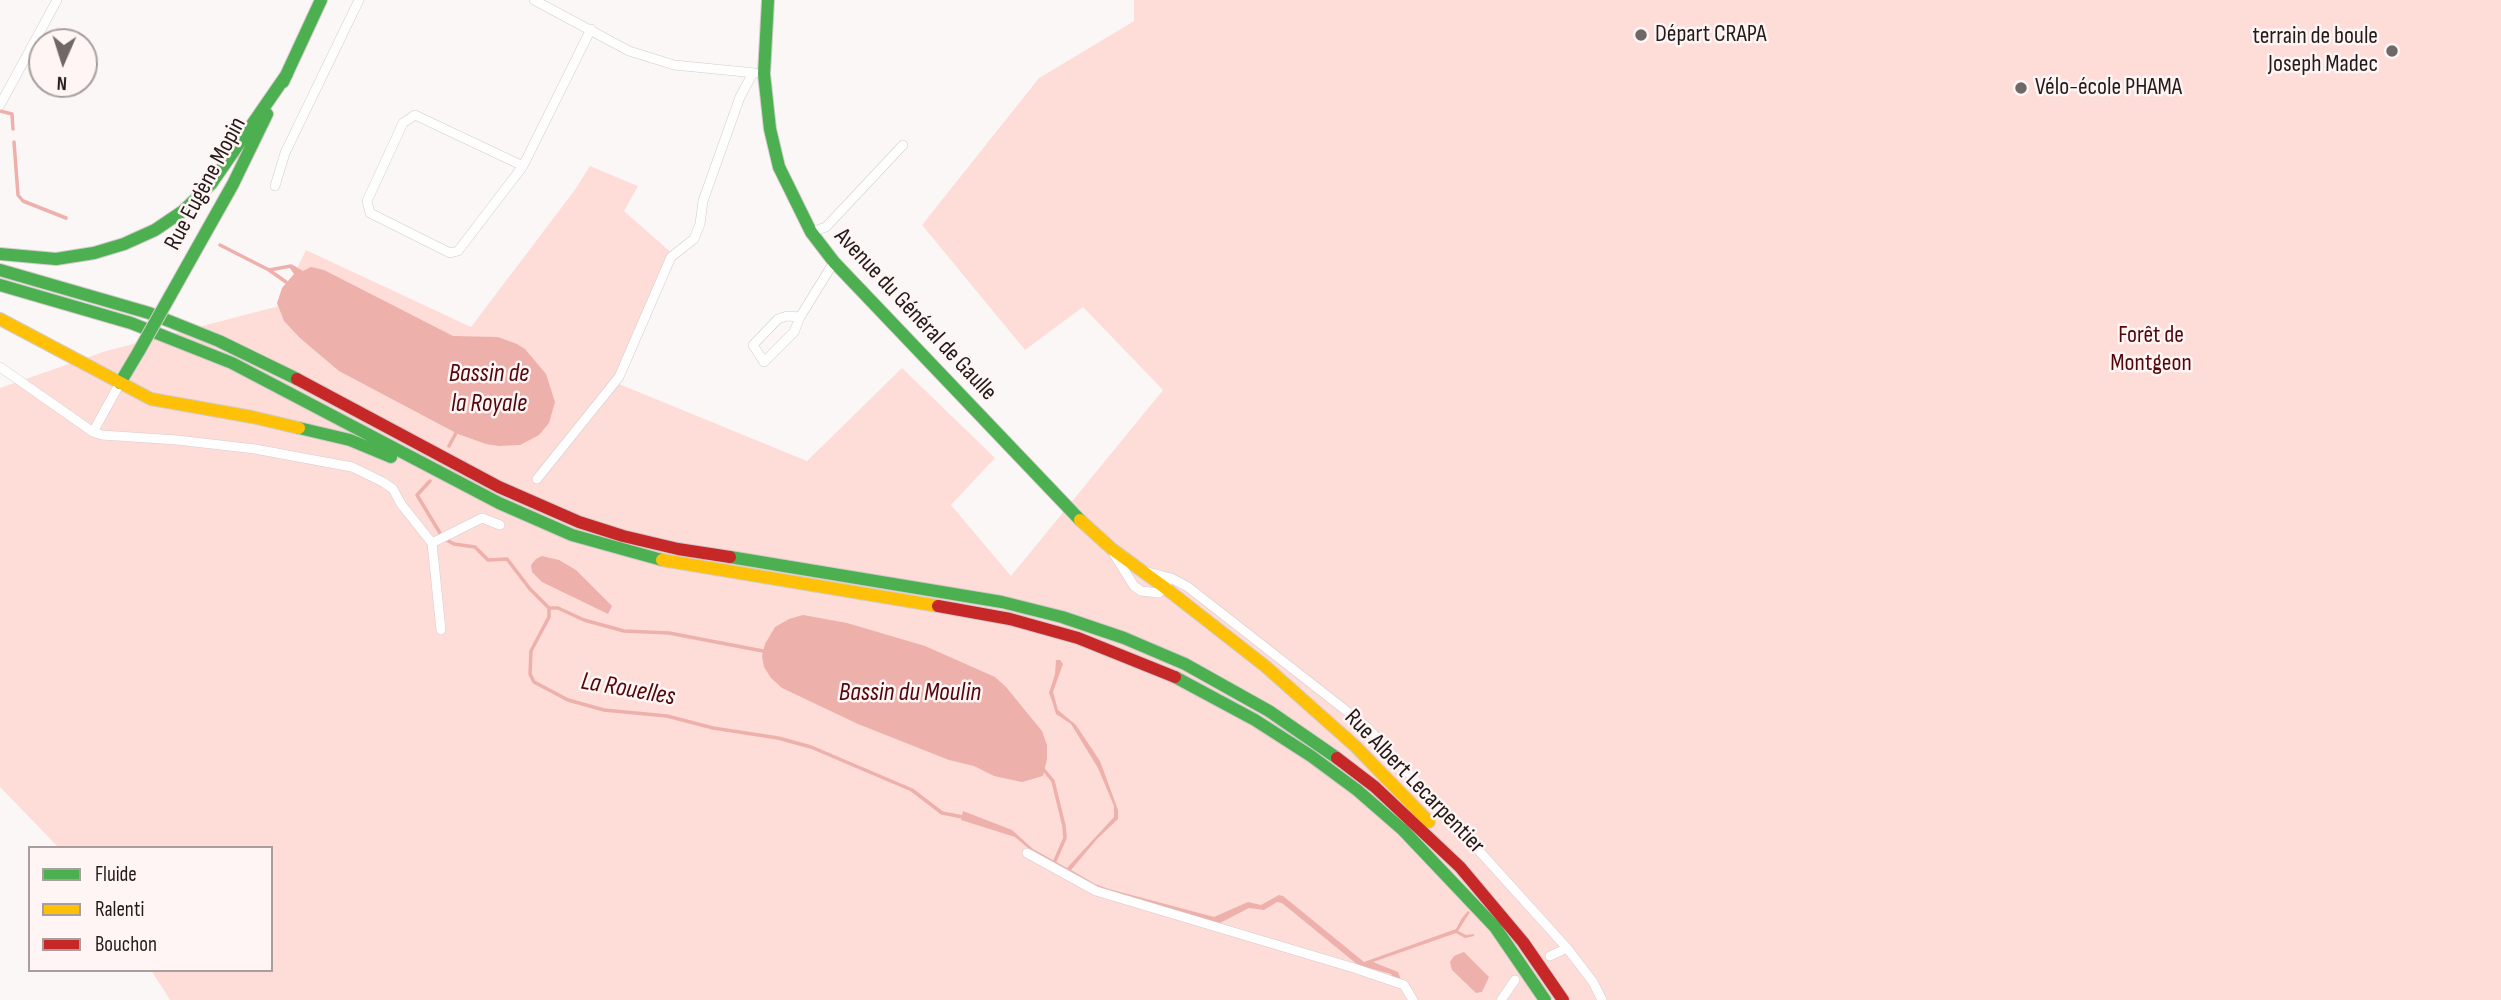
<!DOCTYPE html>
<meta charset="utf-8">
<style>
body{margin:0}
#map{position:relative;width:2501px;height:1000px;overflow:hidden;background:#fcf7f7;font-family:"Sofia Sans Condensed",sans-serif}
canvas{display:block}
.legend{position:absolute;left:28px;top:846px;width:245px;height:126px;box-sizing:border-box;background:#fff5f4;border:2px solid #a79e9d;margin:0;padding:9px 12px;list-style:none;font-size:21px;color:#231b1a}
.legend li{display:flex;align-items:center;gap:14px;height:35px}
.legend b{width:35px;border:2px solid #a79e9d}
.north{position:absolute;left:28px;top:28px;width:70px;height:70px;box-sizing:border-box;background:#fff5f4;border:2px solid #a79e9d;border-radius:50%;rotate:183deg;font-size:19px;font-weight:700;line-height:28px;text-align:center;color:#231b1a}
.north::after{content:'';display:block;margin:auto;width:24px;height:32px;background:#6f6867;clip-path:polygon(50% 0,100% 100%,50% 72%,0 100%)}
</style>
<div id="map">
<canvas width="2501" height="1000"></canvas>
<ul class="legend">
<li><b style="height:9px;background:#4caf50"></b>Fluide</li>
<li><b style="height:9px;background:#ffc107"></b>Ralenti</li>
<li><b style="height:9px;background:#c62828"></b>Bouchon</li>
</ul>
<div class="north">N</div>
</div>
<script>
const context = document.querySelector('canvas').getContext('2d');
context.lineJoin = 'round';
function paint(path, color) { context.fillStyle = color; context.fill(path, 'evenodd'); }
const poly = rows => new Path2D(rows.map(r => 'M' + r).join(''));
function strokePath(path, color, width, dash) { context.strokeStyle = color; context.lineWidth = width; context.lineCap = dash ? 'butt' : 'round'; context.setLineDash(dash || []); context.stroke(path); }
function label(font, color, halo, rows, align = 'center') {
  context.font = font + ' "Sofia Sans Condensed",sans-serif'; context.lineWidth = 5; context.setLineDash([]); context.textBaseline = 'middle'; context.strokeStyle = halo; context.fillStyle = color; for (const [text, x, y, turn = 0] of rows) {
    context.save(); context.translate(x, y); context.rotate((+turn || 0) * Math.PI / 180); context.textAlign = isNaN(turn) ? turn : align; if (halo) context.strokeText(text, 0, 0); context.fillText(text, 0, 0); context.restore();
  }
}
paint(poly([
 [1134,0,2501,0,2501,1000,170,1000,151,970,271,970,271,848,59,848,0,787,0,388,106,351,279,306,306,250,471,327,574,191,590,166,638,186,624,211,674,255,619,384,807,461,902,368,995,458,951,505,1011,576,1163,390,1083,307,1025,350,922,225,1039,78,1134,21]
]), '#feddd9');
paint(poly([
 [293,265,303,271,311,267,324,270,453,336,498,337,517,344,525,349,546,374,555,402,549,423,539,435,520,445,499,446,486,444,458,434,339,371,300,338,284,321,277,303,282,288,294,274,289,267],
 [542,556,559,560,576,570,612,606,608,614,542,582,532,572,531,565,536,559],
 [803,615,847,623,925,646,995,677,1006,687,1042,731,1047,745,1047,759,1043,776,1022,782,994,776,974,766,949,760,858,724,782,688,771,678,764,667,762,656,765,644,775,627,789,619],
 [1056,660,1060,660,1063,664,1053,692,1058,710,1076,725,1100,761,1118,810,1118,819,1097,839,1071,870,1095,884,1109,889,1214,917,1248,902,1261,905,1279,895,1283,896,1364,962,1456,929,1462,918,1468,911,1470,912,1458,931,1466,935,1474,934,1474,936,1465,938,1456,933,1373,962,1398,972,1402,983,1394,980,1391,974,1358,965,1282,903,1277,902,1264,910,1249,908,1218,924,1101,892,1041,859,1015,837,961,820,963,811,1012,830,1033,849,1067,868,1114,817,1114,806,1098,768,1071,724,1056,714,1052,701,1049,693,1055,674],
 [1464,952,1489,977,1482,992,1476,993,1452,970,1450,962,1454,956]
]), '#edb0ab');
strokePath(poly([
 [0,111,12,114,13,129],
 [14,142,18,195,23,201,66,218],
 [220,245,269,270,286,282],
 [269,270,291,266],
 [449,446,456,433],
 [430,481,417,495,443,538,454,544,475,547,488,560,507,559,530,589,549,608,549,617,531,651,530,674,534,682,568,700,604,710,667,716,713,728,778,738,811,747,912,790,942,813,963,817],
 [549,608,558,608,584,620,624,631,669,633,763,651],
 [1044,770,1053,781,1064,826,1065,838,1054,863]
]), '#edb0ab', 3.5);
const street = poly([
 [534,0,629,51,674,65,755,73],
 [0,105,57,0],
 [523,166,415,115,403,123,367,201,370,213,450,253,458,251,523,166,591,29],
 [275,186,285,153,359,0],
 [811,232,826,227,903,145],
 [800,317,787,316,778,319,753,345,764,362,794,332,800,317,834,262],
 [0,367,93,432,102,435,177,440,255,449,352,467,383,482,393,489,401,504,432,543,441,630],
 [93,432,120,383],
 [537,479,619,377,671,257,694,239,700,224,703,201,740,97,753,73],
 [432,543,482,518,500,525],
 [1114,554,1134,586,1141,591,1159,593,1167,584],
 [1148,572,1171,578,1188,587,1367,727,1567,948,1593,982,1602,1000],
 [1027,853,1096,891,1354,968,1404,985,1413,1000],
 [1550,956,1567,948],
 [1501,1000,1515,980]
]);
const fast = poly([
 [768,0,764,74,770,129,779,167,811,232,834,262,1080,520],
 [283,82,321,0],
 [0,254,56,259,94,253,124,244,155,230,183,211,211,184,287,74],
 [0,270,149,313,219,341,297,379],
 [0,285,131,323,232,363,499,503,572,535,662,560],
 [170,296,233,184,267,114],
 [120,383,139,351],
 [299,428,350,440,391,457],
 [730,557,1002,602,1062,617,1124,638,1185,664,1269,711,1337,758],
 [1175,677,1255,720,1311,756,1357,790,1403,830,1495,927,1545,1000]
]);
const slow = poly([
 [0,319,151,399,252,417,299,428],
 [1080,520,1112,549,1164,587],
 [662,560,938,606],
 [1164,587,1265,666,1355,746,1429,822]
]);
const jam = poly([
 [297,379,499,487,579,522,623,536,678,549,730,557],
 [938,606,1010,619,1078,638,1175,677],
 [1337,758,1375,787,1460,867,1523,942,1563,1000]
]);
strokePath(street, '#d3cccc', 10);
strokePath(fast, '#d3cccc', 14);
strokePath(slow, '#d3cccc', 14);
strokePath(jam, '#d3cccc', 14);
strokePath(street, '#fffefe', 9);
strokePath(fast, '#4caf50', 12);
strokePath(slow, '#ffc107', 12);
strokePath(jam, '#c62828', 12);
const fastBridge = poly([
 [139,351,170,296]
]);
strokePath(fastBridge, '#d3cccc', 14, []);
strokePath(fastBridge, '#4caf50', 12);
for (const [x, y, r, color] of [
 [1641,35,7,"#6f6867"],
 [2392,51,7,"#6f6867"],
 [2021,88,7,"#6f6867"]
]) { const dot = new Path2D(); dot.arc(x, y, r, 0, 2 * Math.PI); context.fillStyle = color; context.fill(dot); strokePath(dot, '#fff5f4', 2.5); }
label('24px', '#231b1a', '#fff5f4', [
 ["Départ CRAPA",1655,35],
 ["terrain de boule",2378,37,"right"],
 ["Joseph Madec",2378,65,"right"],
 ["Vélo-école PHAMA",2035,88]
], 'left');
label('24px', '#231b1a', '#fff5f4', [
 ["Rue Eugène Mopin",206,184,-62],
 ["Avenue du Général de Gaulle",915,315,47],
 ["Rue Albert Lecarpentier",1414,782,46]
]);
label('24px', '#52050b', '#fff5f4', [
 ["Forêt de",2151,336],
 ["Montgeon",2151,364]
]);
label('italic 26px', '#53070c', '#fff5f4', [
 ["Bassin de",489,374],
 ["la Royale",489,404],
 ["La Rouelles",628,690,10],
 ["Bassin du Moulin",910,693]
]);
</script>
